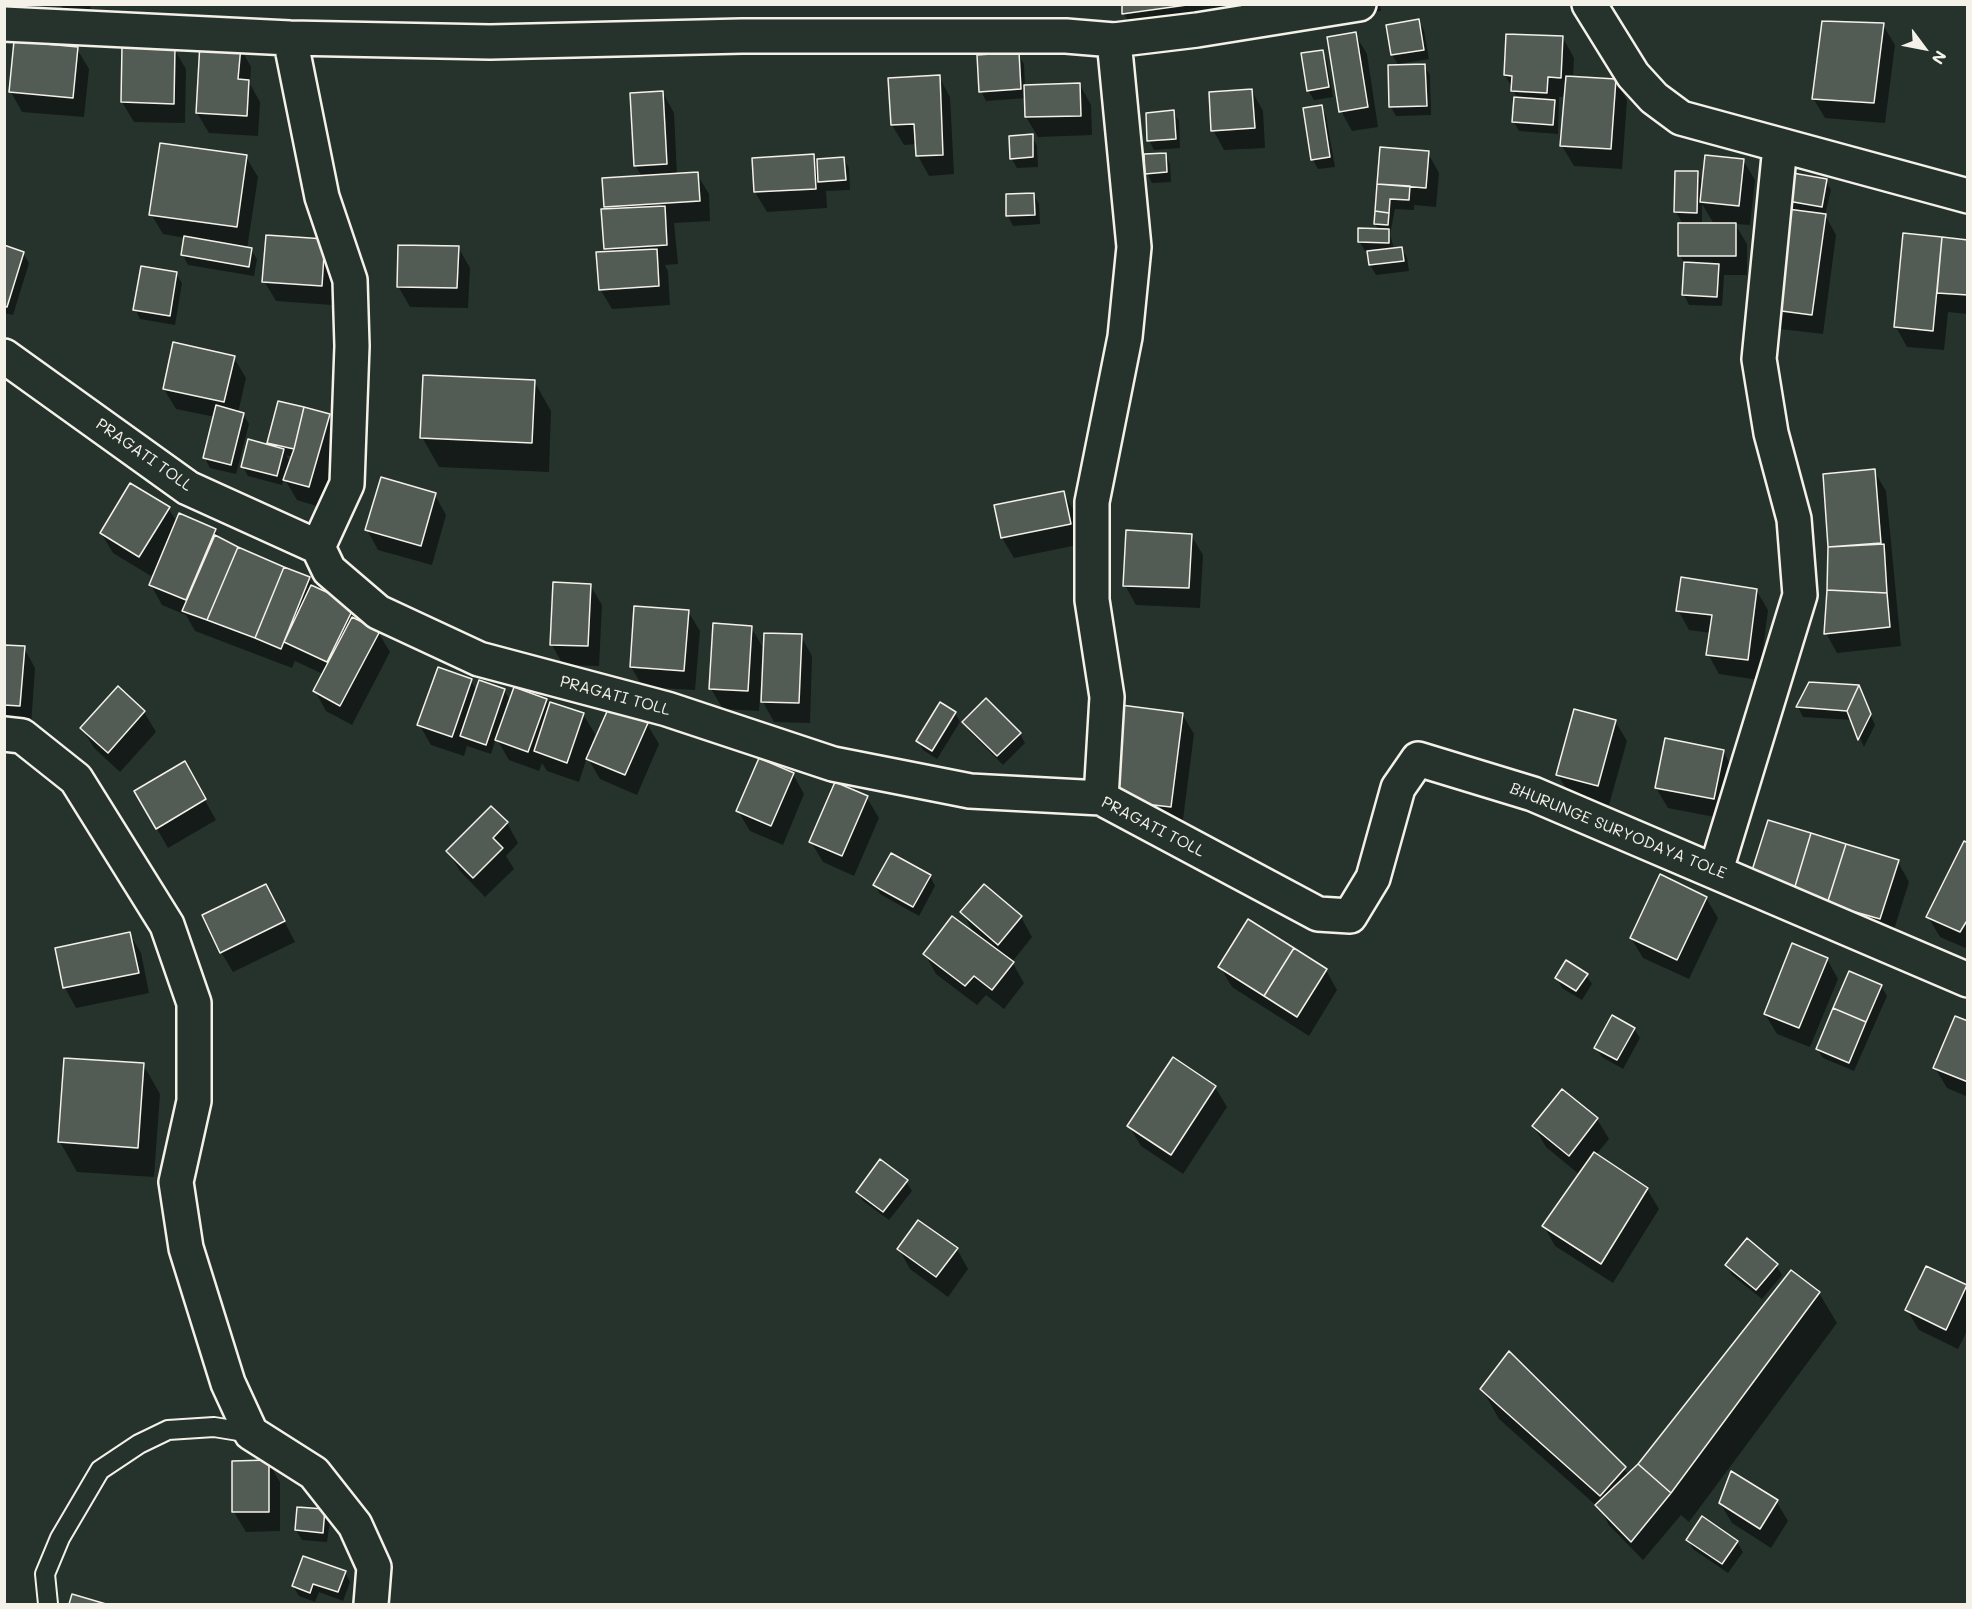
<!DOCTYPE html>
<style>
body{margin:0}
#map{position:relative;width:1972px;height:1609px;overflow:hidden;background:#26332d;font-family:Mali,sans-serif}
canvas{display:block}
.frame{position:absolute;inset:0;border:6px solid #f4f1e8;pointer-events:none}
.north{position:absolute;left:1894px;top:18px;width:60px;height:60px;-webkit-text-stroke:4px #26332d;paint-order:stroke;rotate:122deg;font-size:16px;font-weight:700;line-height:24px;text-align:center;color:#f4f1e8}
.north::after{content:'';display:block;margin:auto;width:21px;height:27px;background:#f4f1e8;clip-path:polygon(50% 0,100% 100%,50% 72%,0 100%)}
</style>
<div id="map">
<canvas width="1972" height="1609"></canvas>
<div class="frame"></div>
<div class="north">N</div>
</div>
<script>
const context = document.querySelector('canvas').getContext('2d');
context.lineJoin = 'round';
function paint(path, color) { context.fillStyle = color; context.fill(path, 'evenodd'); }
const poly = rows => new Path2D(rows.map(r => 'M' + r).join(''));
function strokePath(path, color, width, dash) { context.strokeStyle = color; context.lineWidth = width; context.lineCap = dash ? 'butt' : 'round'; context.setLineDash(dash || []); context.stroke(path); }
function label(font, color, halo, rows, align = 'center') {
  context.font = font + ' Mali,sans-serif'; context.lineWidth = 6; context.setLineDash([]); context.textBaseline = 'middle'; context.strokeStyle = halo; context.fillStyle = color; for (const [text, x, y, turn = 0] of rows) {
    context.save(); context.translate(x, y); context.rotate((+turn || 0) * Math.PI / 180); context.textAlign = isNaN(turn) ? turn : align; if (halo) context.strokeText(text, 0, 0); context.fillText(text, 0, 0); context.restore();
  }
}
paint(poly([
 [60,4,90,4,92,16,68,20],
 [1123,4,1380,4,1381,11,1141,44,1124,14],
 [1796,4,1826,4,1826,6],
 [1418,21,1424,30,1429,59,1398,64,1392,55],
 [1883,25,1895,45,1885,123,1825,118,1813,98],
 [1355,34,1367,54,1378,127,1352,131,1341,111],
 [1563,38,1574,58,1573,78,1615,80,1627,100,1622,169,1574,166,1562,146,1566,97,1559,97,1558,134,1519,131,1514,122,1518,99,1505,75],
 [240,47,251,67,250,84,260,102,258,136,209,133,197,113],
 [77,49,89,69,84,117,22,112,11,92],
 [174,49,186,69,185,123,134,122,122,102],
 [1322,51,1327,61,1333,97,1314,100,1308,90],
 [1018,54,1024,64,1025,87,1080,85,1091,105,1092,135,1038,137,1026,117,1026,98,986,101,981,91],
 [1424,66,1430,75,1431,115,1396,116,1391,107],
 [939,77,950,97,954,174,929,176,918,156,917,144,904,145,892,125],
 [1252,91,1263,111,1265,148,1224,150,1213,130],
 [663,93,674,113,677,175,697,174,709,194,710,221,674,223,678,264,665,265,668,271,670,305,612,309,600,289,608,253,605,248,608,211,605,207,642,177,635,165],
 [1321,106,1326,116,1335,167,1318,169,1313,160],
 [1173,112,1179,121,1180,148,1154,150,1149,140],
 [1032,136,1037,146,1038,167,1017,168,1011,158],
 [1382,149,1428,153,1439,173,1436,207,1414,205,1414,210,1395,209,1390,234,1394,249,1402,248,1407,258,1409,271,1376,275,1370,265,1368,251,1365,251,1359,241,1379,230,1375,224],
 [1165,154,1170,164,1171,182,1152,183,1147,173],
 [813,156,819,165,844,159,849,168,850,190,826,191,827,208,767,212,755,192],
 [246,157,258,177,247,249,251,250,257,259,254,276,188,265,183,255,186,238,163,234,151,214],
 [1743,160,1755,180,1750,225,1735,224,1747,244,1747,275,1724,275,1722,306,1689,305,1684,295,1685,265,1680,255,1683,224,1676,212,1697,173,1703,183],
 [1702,204,1714,224,1702,224],
 [1826,181,1831,190,1825,215,1836,235,1823,334,1780,329,1768,309,1784,199],
 [1033,194,1039,204,1040,224,1013,226,1008,216,1007,196],
 [1905,235,1968,241,1968,314,1948,312,1944,350,1907,347,1896,327],
 [324,241,335,261,332,305,276,301,264,281],
 [4,247,23,253,29,263,13,315,4,313],
 [458,247,470,268,468,308,410,307,398,286],
 [176,274,182,283,175,325,140,319,135,309],
 [234,358,246,378,238,413,243,414,249,424,236,474,210,468,205,458,215,417,176,409,164,389],
 [534,381,551,411,549,472,439,467,422,437],
 [279,402,329,415,341,435,320,507,297,500,284,478,282,485,248,476,243,467,249,441,269,444],
 [286,455,293,457,288,471,286,471,289,460],
 [1874,471,1886,491,1901,646,1837,653,1826,633,1830,547],
 [1064,493,1075,513,1082,544,1014,558,1002,538],
 [435,495,446,515,432,565,378,550,367,530],
 [168,508,177,522,215,530,220,539,309,579,315,588,354,606,364,625,378,632,390,652,352,725,326,711,315,691,323,674,295,661,292,668,195,631,186,615,162,605,151,585,157,570,151,576,113,553,101,533],
 [1191,535,1203,555,1200,608,1136,605,1125,585],
 [590,585,602,605,599,666,563,665,552,645],
 [1756,590,1768,610,1759,680,1719,674,1708,654,1711,633,1689,630,1678,610],
 [688,611,700,631,695,690,643,687,631,667],
 [751,627,765,651,801,636,812,656,810,723,774,722,763,702,764,683,761,683,759,711,723,709,711,689],
 [4,646,24,648,35,668,31,726,4,724],
 [471,681,477,691,504,690,511,702,546,700,550,707,583,714,595,734,592,744,594,745,647,724,659,744,637,795,600,779,587,757,579,782,547,771,542,763,539,771,509,760,496,738,491,754,467,746,464,756,431,745,419,724],
 [1809,684,1858,687,1875,725,1864,747,1852,720,1803,717,1798,707],
 [118,688,144,712,156,732,120,772,94,748,82,728],
 [955,713,960,722,937,759,923,750,918,741],
 [1182,714,1194,734,1182,827,1123,819],
 [1615,721,1627,741,1609,805,1570,795,1558,775],
 [964,722,1020,734,1025,743,1003,765,969,731],
 [1723,751,1734,771,1725,819,1668,808,1656,788],
 [184,763,216,820,168,848,136,792],
 [793,774,804,794,783,845,750,831,738,811],
 [867,798,879,818,854,876,823,862,811,842],
 [507,823,518,843,506,856,514,869,485,897,460,871,448,851],
 [1968,845,1968,949,1940,937,1928,917],
 [1898,862,1909,882,1891,939,1763,900],
 [930,876,935,886,919,916,880,894,875,885],
 [266,886,295,942,233,972,221,952],
 [1706,898,1718,918,1689,979,1643,958,1631,938],
 [962,912,1021,917,1032,937,1012,962,1024,983,1004,1009,986,995,977,1005,936,974,925,954,975,935],
 [129,933,141,953,149,993,76,1008,65,988,57,949],
 [1827,959,1838,979,1810,1047,1777,1034,1765,1014],
 [1220,967,1326,970,1337,990,1309,1036,1232,987],
 [1586,975,1592,984,1582,1000,1562,988,1557,978],
 [1881,986,1887,996,1854,1071,1823,1058,1817,1049],
 [1968,1023,1968,1097,1947,1088,1935,1068],
 [1634,1029,1640,1038,1623,1069,1602,1057,1596,1048],
 [143,1064,160,1094,154,1177,77,1172,60,1142],
 [1215,1087,1227,1107,1183,1174,1141,1146,1129,1126],
 [1562,1091,1597,1119,1609,1139,1596,1155,1647,1189,1659,1209,1613,1283,1555,1246,1544,1226,1580,1175,1546,1147,1534,1127],
 [906,1181,912,1191,889,1220,863,1201,858,1192],
 [899,1249,957,1249,968,1269,948,1297,910,1269],
 [1726,1265,1776,1265,1782,1275,1762,1299,1732,1275],
 [1927,1268,1968,1288,1968,1329,1958,1349,1919,1330,1907,1310],
 [1819,1293,1837,1323,1689,1522,1681,1515,1643,1560,1609,1525,1600,1509,1499,1419,1482,1389,1509,1354,1629,1475],
 [268,1462,280,1482,280,1531,246,1532,234,1512],
 [1776,1501,1788,1521,1771,1548,1732,1523,1720,1503],
 [324,1511,330,1521,327,1542,302,1540,296,1530],
 [1703,1518,1737,1542,1743,1552,1728,1573,1693,1549,1688,1540],
 [345,1572,350,1582,343,1601,319,1592,315,1602,299,1596,293,1586]
]), '#0007');
const building = poly([
 [1122,4,1194,4,1122,14,1122,4],
 [1419,19,1424,50,1391,55,1386,25,1419,19],
 [1822,21,1884,23,1874,103,1812,99,1822,21],
 [1356,32,1368,107,1339,112,1327,37,1356,32],
 [1506,34,1563,36,1561,78,1548,77,1547,93,1511,91,1512,76,1504,75,1506,34],
 [14,41,78,47,73,98,9,92,14,41],
 [200,43,241,46,238,79,249,80,247,116,196,113,200,43],
 [122,46,175,47,174,104,121,102,122,46],
 [1323,50,1329,87,1307,91,1301,53,1323,50],
 [1019,52,1021,89,979,92,977,55,1019,52],
 [1425,64,1427,106,1389,107,1388,65,1425,64],
 [940,75,943,155,916,156,914,124,891,125,888,78,940,75],
 [1566,76,1616,79,1611,149,1560,146,1566,76],
 [1080,83,1081,116,1025,117,1024,85,1080,83],
 [1252,89,1255,128,1211,131,1209,92,1252,89],
 [663,91,667,164,634,166,630,93,663,91],
 [1514,97,1555,100,1553,125,1512,122,1514,97],
 [1322,105,1330,157,1311,160,1303,108,1322,105],
 [1174,110,1176,139,1147,141,1146,113,1174,110],
 [1033,134,1033,157,1010,159,1009,136,1033,134],
 [160,143,247,155,237,227,149,215,160,143],
 [1380,147,1429,151,1426,188,1377,184,1380,147],
 [1166,153,1167,172,1145,174,1144,154,1166,153],
 [814,154,816,189,754,192,752,158,814,154],
 [1705,155,1744,159,1739,206,1700,202,1705,155],
 [844,157,846,180,818,182,817,159,844,157],
 [1675,171,1698,171,1697,213,1674,212,1675,171],
 [698,172,700,201,604,207,602,178,698,172],
 [1787,172,1827,179,1822,207,1782,200,1787,172],
 [1377,184,1410,186,1409,200,1390,199,1389,213,1375,211,1377,184],
 [1034,193,1035,215,1006,216,1006,194,1034,193],
 [665,206,667,245,604,249,601,209,665,206],
 [1780,208,1826,214,1812,315,1766,309,1780,208],
 [1375,211,1389,213,1388,225,1374,224,1375,211],
 [1678,223,1736,223,1736,256,1678,256,1678,223],
 [1358,228,1389,229,1389,243,1358,242,1358,228],
 [1903,233,1942,237,1933,331,1894,327,1903,233],
 [266,235,325,239,322,286,262,282,266,235],
 [184,236,252,248,249,267,181,255,184,236],
 [1942,237,1968,240,1968,295,1937,293,1942,237],
 [4,245,24,252,7,307,4,306,4,245],
 [398,245,459,246,457,288,397,287,398,245],
 [1402,247,1404,261,1369,265,1367,251,1402,247],
 [657,249,659,286,599,290,596,252,657,249],
 [1684,262,1719,264,1717,297,1682,295,1684,262],
 [141,266,177,272,170,316,133,310,141,266],
 [173,342,235,356,224,402,163,389,173,342],
 [423,375,535,380,532,443,420,438,423,375],
 [278,401,304,407,294,449,267,443,278,401],
 [216,405,244,413,231,465,203,458,216,405],
 [304,407,330,414,309,487,283,480,294,449,304,407],
 [248,439,284,449,277,476,241,467,248,439],
 [1875,469,1881,543,1828,547,1823,474,1875,469],
 [381,477,436,493,421,546,365,530,381,477],
 [130,483,170,507,139,557,100,533,130,483],
 [1064,491,1071,524,1001,538,994,505,1064,491],
 [179,513,216,529,186,600,149,585,179,513],
 [1126,530,1192,534,1189,588,1123,586,1126,530],
 [215,535,238,547,207,620,182,611,215,535],
 [1884,544,1887,593,1827,590,1828,547,1884,544],
 [238,547,284,567,255,638,207,620,238,547],
 [284,567,310,577,281,649,255,638,284,567],
 [1681,577,1757,589,1748,660,1706,655,1712,615,1676,611,1681,577],
 [553,582,591,584,588,646,550,645,553,582],
 [311,585,355,605,327,662,284,642,311,585],
 [1827,590,1887,593,1890,627,1824,634,1827,590],
 [634,606,689,610,684,671,630,667,634,606],
 [352,617,380,631,340,706,313,691,352,617],
 [713,623,752,626,748,691,709,689,713,623],
 [764,633,802,634,799,703,761,702,764,633],
 [4,645,25,646,20,706,4,705,4,645],
 [438,667,472,679,452,737,417,725,438,667],
 [479,680,505,689,486,745,460,736,479,680],
 [1809,682,1859,685,1847,711,1796,707,1809,682],
 [1859,685,1871,714,1858,740,1847,711,1859,685],
 [118,686,145,711,108,753,80,728,118,686],
 [514,687,547,699,528,752,495,740,514,687],
 [986,698,1021,733,997,756,962,722,986,698],
 [550,702,584,713,567,763,534,751,550,702],
 [940,702,956,712,932,751,916,741,940,702],
 [1121,705,1183,713,1171,807,1109,800,1121,705],
 [609,707,648,723,625,775,586,759,609,707],
 [1574,709,1616,720,1598,786,1556,775,1574,709],
 [1665,738,1724,750,1714,799,1655,788,1665,738],
 [759,758,794,773,771,826,736,811,759,758],
 [185,761,206,799,156,829,134,791,185,761],
 [835,782,868,796,842,856,809,842,835,782],
 [491,806,508,822,493,838,503,848,473,878,446,851,491,806],
 [1768,820,1811,833,1793,893,1749,880,1768,820],
 [1811,833,1846,844,1827,904,1793,893,1811,833],
 [1964,841,1968,843,1968,919,1960,932,1926,917,1964,841],
 [1846,844,1899,860,1880,919,1827,904,1846,844],
 [891,853,931,875,913,907,873,885,891,853],
 [1660,874,1707,897,1677,960,1630,938,1660,874],
 [266,884,285,921,220,953,202,915,266,884],
 [984,884,1022,916,998,945,960,912,984,884],
 [952,916,1014,962,992,990,974,976,965,986,923,954,952,916],
 [1248,919,1294,948,1264,996,1218,967,1248,919],
 [130,932,139,973,63,988,55,948,130,932],
 [1792,943,1828,958,1799,1028,1764,1014,1792,943],
 [1294,948,1327,969,1297,1017,1264,996,1294,948],
 [1566,960,1588,974,1576,991,1555,978,1566,960],
 [1849,971,1882,985,1866,1022,1833,1008,1849,971],
 [1833,1008,1866,1022,1849,1063,1816,1049,1833,1008],
 [1612,1015,1635,1028,1617,1060,1594,1048,1612,1015],
 [1955,1016,1968,1021,1968,1082,1933,1068,1955,1016],
 [1173,1057,1216,1086,1171,1155,1127,1126,1173,1057],
 [64,1058,144,1063,138,1148,58,1142,64,1058],
 [1562,1089,1598,1118,1569,1156,1532,1126,1562,1089],
 [1594,1152,1648,1188,1601,1264,1542,1226,1594,1152],
 [880,1159,908,1180,883,1212,856,1192,880,1159],
 [918,1220,958,1248,936,1277,897,1249,918,1220],
 [1747,1238,1778,1264,1756,1290,1725,1265,1747,1238],
 [1926,1266,1967,1285,1946,1330,1905,1310,1926,1266],
 [1791,1270,1820,1292,1671,1493,1638,1464,1791,1270],
 [1509,1351,1626,1467,1600,1496,1480,1389,1509,1351],
 [269,1460,269,1512,232,1512,232,1461,269,1460],
 [1638,1464,1671,1493,1631,1542,1595,1505,1638,1464],
 [1731,1471,1778,1500,1760,1529,1719,1503,1731,1471],
 [297,1507,325,1509,323,1533,295,1530,297,1507],
 [1702,1516,1738,1541,1722,1564,1686,1540,1702,1516],
 [303,1556,346,1571,338,1592,313,1584,310,1593,292,1586,303,1556],
 [72,1594,106,1604,69,1604,72,1594]
]);
paint(building, '#525c55');
strokePath(building, '#f4f1e8', 1.5);
const service = poly([
 [48,1604,45,1574,60,1538,100,1470,139,1444,168,1430,214,1427,251,1433]
]);
const minor = poly([
 [1589,4,1633,75,1654,98,1681,118,1968,196],
 [4,24,290,38,490,42,742,36,1066,36,1114,40,1197,30,1359,4],
 [290,38,322,197,350,280,352,346,347,484,318,547],
 [4,356,188,488,318,547,329,570,378,612,479,659,667,709,833,764,970,791,1101,798,1318,914,1350,916,1373,878,1398,788,1418,759,1533,794,1968,980],
 [4,734,22,736,76,779,167,925,194,1003,194,1101,176,1182,186,1248,228,1383,251,1433,314,1473,355,1525,374,1567,371,1604],
 [1101,798,1107,697,1092,600,1092,502,1125,337,1134,247,1114,40],
 [1716,870,1800,595,1794,519,1771,433,1759,359,1780,146]
]);
strokePath(service, '#f4f1e8', 22);
strokePath(minor, '#f4f1e8', 38);
strokePath(service, '#26332d', 18);
strokePath(minor, '#26332d', 33);
label('16px', '#f4f1e8', '#26332d', [
 ["PRAGATI TOLL",144,455,35],
 ["PRAGATI TOLL",615,696,15],
 ["PRAGATI TOLL",1153,827,27],
 ["BHURUNGE SURYODAYA TOLE",1618,831,22]
]);
</script>
